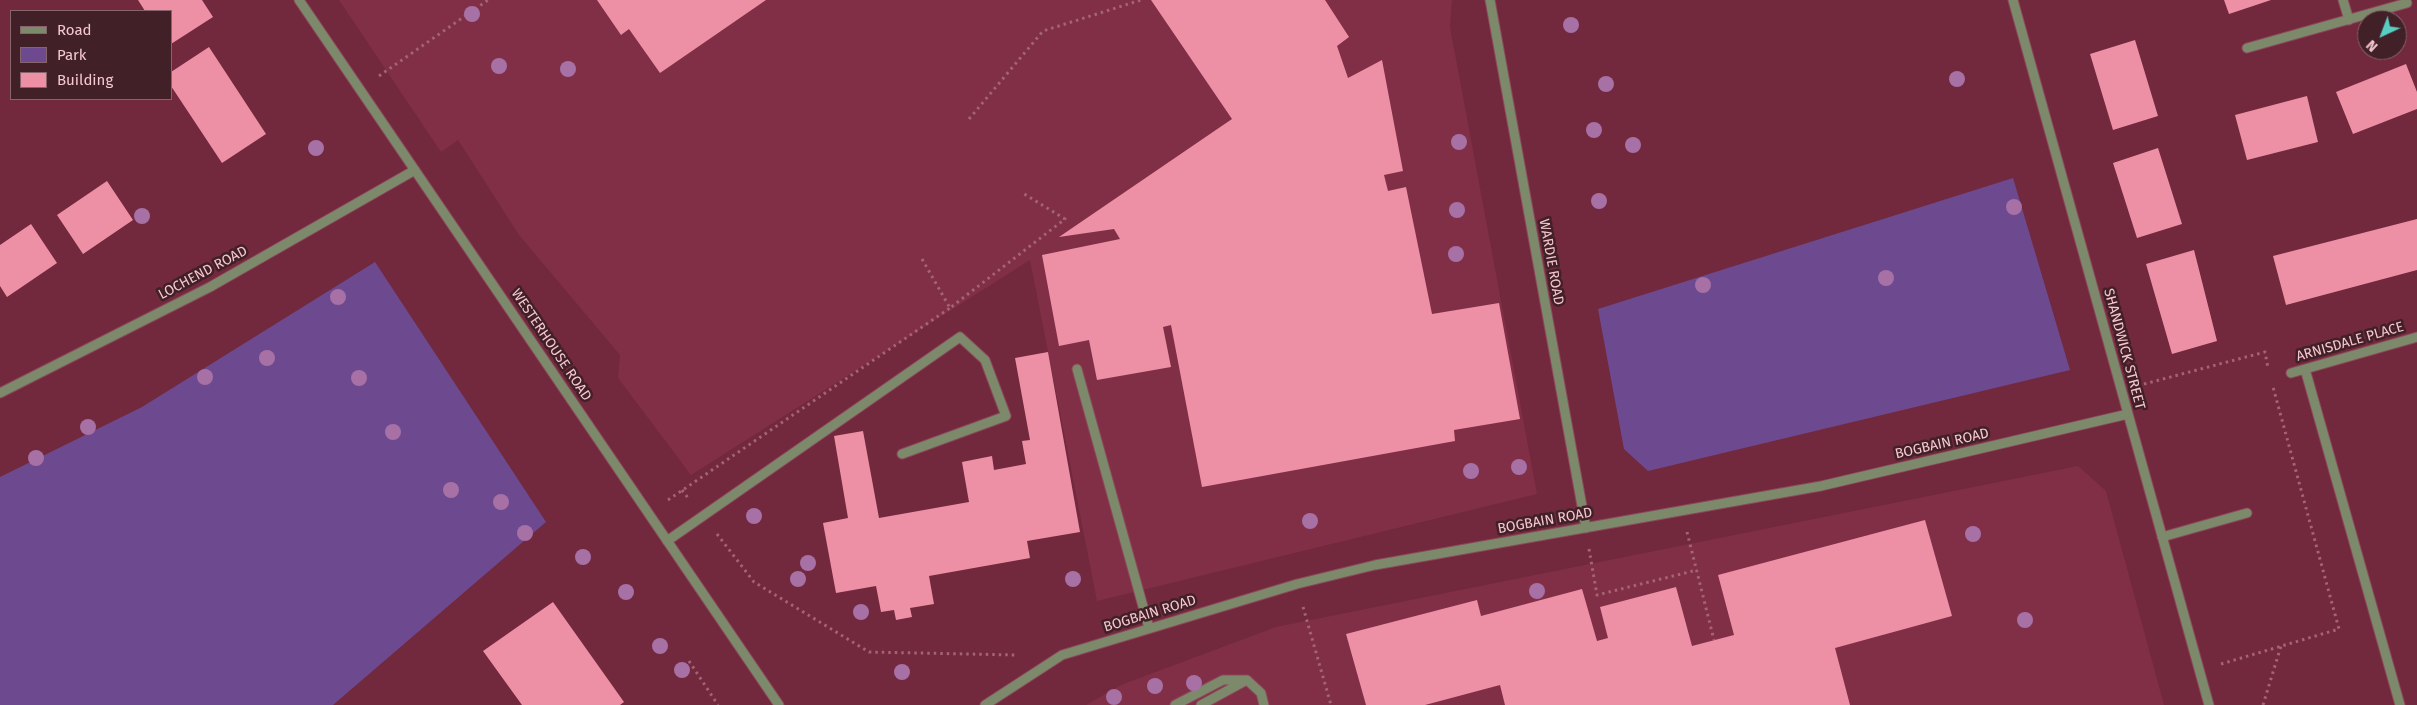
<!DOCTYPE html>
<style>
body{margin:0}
#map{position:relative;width:2417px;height:705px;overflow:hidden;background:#72283d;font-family:"Fira Sans",sans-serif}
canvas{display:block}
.legend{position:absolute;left:10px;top:10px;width:162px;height:90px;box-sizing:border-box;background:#412028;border:1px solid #89636b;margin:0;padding:6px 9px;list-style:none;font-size:15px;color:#f6c8d0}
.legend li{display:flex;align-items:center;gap:10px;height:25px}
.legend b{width:25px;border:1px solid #89636b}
.north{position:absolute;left:2357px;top:10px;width:50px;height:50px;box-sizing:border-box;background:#412028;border:1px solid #89636b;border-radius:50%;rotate:223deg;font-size:14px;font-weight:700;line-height:20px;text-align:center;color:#f6c8d0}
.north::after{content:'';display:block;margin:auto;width:18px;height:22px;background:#57cec1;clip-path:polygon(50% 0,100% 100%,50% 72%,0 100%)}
</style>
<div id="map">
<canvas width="2417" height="705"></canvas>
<ul class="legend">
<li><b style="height:6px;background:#7c896a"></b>Road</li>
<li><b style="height:14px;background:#6d4a8f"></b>Park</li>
<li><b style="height:14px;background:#ee90a5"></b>Building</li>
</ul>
<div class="north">N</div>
</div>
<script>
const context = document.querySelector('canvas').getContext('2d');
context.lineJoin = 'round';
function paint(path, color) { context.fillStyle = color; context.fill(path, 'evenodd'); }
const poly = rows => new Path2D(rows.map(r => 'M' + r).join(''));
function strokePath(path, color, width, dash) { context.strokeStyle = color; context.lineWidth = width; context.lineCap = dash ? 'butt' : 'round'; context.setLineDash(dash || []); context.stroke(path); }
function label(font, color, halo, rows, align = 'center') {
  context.font = font + ' "Fira Sans",sans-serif'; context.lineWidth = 5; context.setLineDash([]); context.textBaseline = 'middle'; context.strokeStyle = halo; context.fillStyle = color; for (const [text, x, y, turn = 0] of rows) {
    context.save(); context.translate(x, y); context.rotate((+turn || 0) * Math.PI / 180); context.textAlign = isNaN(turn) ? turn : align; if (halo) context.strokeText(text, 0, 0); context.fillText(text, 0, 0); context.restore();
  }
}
paint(poly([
 [339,0,1452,0,1450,27,1537,494,1097,601,1030,260,691,475,618,378,620,355,519,235,458,140,441,152],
 [2078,466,2106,491,2164,705,1086,705,1121,685,1276,627]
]), '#812f47');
paint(poly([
 [2013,178,2070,370,1648,471,1624,449,1598,309],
 [375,262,546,522,333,705,0,705,0,477,142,407]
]), '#6d4a8f');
paint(poly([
 [138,0,202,0,213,17,171,44,171,11,145,11],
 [597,0,766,0,660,73,629,29,621,35],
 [1151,0,1325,0,1349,37,1337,46,1348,78,1382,60,1403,171,1384,175,1388,191,1406,187,1432,314,1499,303,1520,419,1454,430,1455,441,1202,487,1171,325,1163,327,1171,367,1097,380,1089,340,1059,346,1042,255,1120,239,1114,229,1059,237,1232,119],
 [2224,0,2271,0,2229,14],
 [2135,40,2158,116,2113,130,2090,54],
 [209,47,266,134,222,163,171,86,171,72],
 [2406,64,2417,92,2417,109,2353,134,2336,92],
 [2307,96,2318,142,2247,160,2235,115],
 [2158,148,2182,224,2137,238,2113,163],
 [107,181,133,220,83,254,57,215],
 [2417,219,2417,270,2286,305,2273,256],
 [31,224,57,263,7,297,0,286,0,245],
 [2194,250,2217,341,2172,354,2146,264],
 [1048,352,1080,532,1027,541,1030,558,929,576,934,604,910,608,912,617,896,620,894,610,881,612,876,586,836,593,823,523,848,518,834,436,863,431,879,518,969,502,962,462,992,456,994,470,1026,464,1022,441,1030,440,1015,358],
 [1925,520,1952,616,1835,648,1850,705,1505,705,1500,685,1425,705,1366,705,1346,634,1477,600,1481,616,1582,589,1597,641,1608,638,1600,607,1676,587,1692,646,1734,635,1718,575],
 [553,602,624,702,620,705,522,705,483,651]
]), '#ee90a5');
const minor = poly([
 [299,0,779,705],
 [1490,0,1586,528],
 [2013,0,2209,705],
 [2343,0,2349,20],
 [2247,48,2407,3],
 [1077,369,1149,628],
 [2305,369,2400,705],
 [2291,373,2417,337],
 [0,393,210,287,415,170],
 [2162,537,2247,513],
 [667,541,960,337,985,360,1006,416,902,454],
 [985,705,1062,655,1297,584,1375,565,1821,486,2128,414],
 [1175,705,1223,680,1247,680,1261,693,1264,705],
 [1201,705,1245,681]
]);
strokePath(minor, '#8c485a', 11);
strokePath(poly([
 [379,76,488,0],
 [969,119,1043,31,1141,0],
 [922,259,950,308,1065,219,1021,192],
 [2144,384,2265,352,2268,368],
 [682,490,688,498],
 [668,500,950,308],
 [1687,532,1714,640],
 [717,534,754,582,869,652,1017,655],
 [1589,549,1597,595,1697,570],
 [1303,607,1331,705],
 [689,661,718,705],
 [2221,664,2339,629,2273,387],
 [2263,705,2281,646]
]), '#a36474', 3, [2.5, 4]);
strokePath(minor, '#7c896a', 9);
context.fillStyle = '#a771a6';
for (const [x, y] of [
 [472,14],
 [1571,25],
 [499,66],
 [568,69],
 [1957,79],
 [1606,84],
 [1594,130],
 [1459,142],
 [1633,145],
 [316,148],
 [1599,201],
 [2014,207],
 [1457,210],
 [142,216],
 [1456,254],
 [1886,278],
 [1703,285],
 [338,297],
 [267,358],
 [205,377],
 [359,378],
 [88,427],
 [393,432],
 [36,458],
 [1519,467],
 [1471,471],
 [451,490],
 [501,502],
 [754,516],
 [1310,521],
 [525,533],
 [1973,534],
 [583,557],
 [808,563],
 [798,579],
 [1073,579],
 [1537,591],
 [626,592],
 [861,612],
 [2025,620],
 [660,646],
 [682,670],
 [902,672],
 [1194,683],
 [1155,686],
 [1114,697]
]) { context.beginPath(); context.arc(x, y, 8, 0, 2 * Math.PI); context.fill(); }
label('14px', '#f6c8d0', '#412028', [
 ["WARDIE ROAD",1551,262,80],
 ["LOCHEND ROAD",203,273,-28],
 ["ARNISDALE PLACE",2350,342,-16],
 ["WESTERHOUSE ROAD",551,345,56],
 ["SHANDWICK STREET",2124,349,75],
 ["BOGBAIN ROAD",1942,444,-13],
 ["BOGBAIN ROAD",1545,521,-10],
 ["BOGBAIN ROAD",1150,614,-17]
]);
</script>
